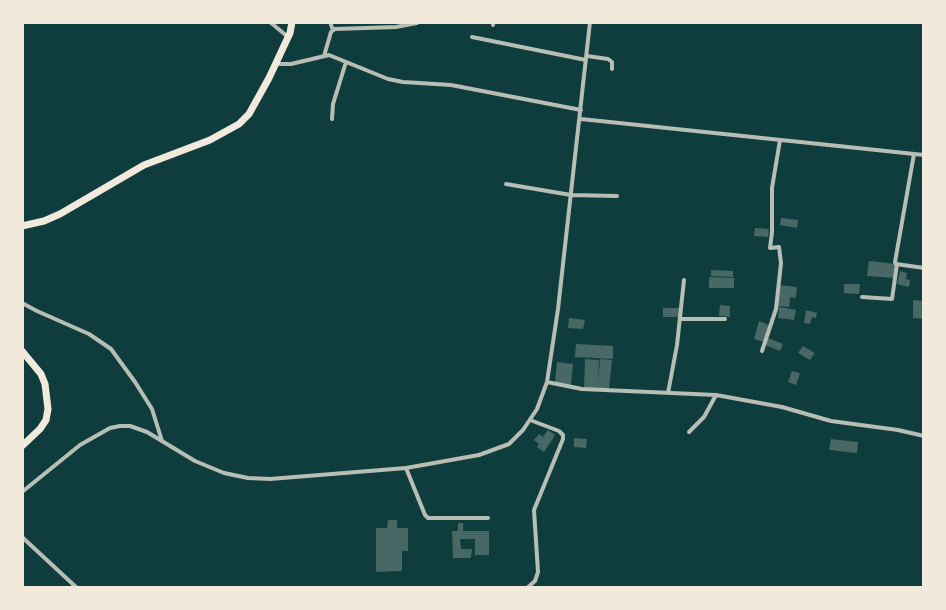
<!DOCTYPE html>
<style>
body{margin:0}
#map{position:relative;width:946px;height:610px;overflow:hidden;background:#0f3d3e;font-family:Ubuntu,sans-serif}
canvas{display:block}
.frame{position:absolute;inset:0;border:24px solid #f1e9da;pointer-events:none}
</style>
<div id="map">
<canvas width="946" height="610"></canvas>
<div class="frame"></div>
</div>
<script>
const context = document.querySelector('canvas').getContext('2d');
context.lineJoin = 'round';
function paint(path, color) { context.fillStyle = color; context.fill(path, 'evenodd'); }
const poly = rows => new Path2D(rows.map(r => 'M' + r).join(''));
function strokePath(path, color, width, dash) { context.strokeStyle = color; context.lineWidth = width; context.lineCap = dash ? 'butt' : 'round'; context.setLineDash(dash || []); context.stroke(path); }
paint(poly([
 [781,218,798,220,797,228,780,225],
 [755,228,769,229,768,237,754,236],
 [869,261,896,264,895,278,867,276],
 [711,270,733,271,733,277,711,276],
 [900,271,907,273,906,279,910,280,909,287,897,284],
 [709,277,734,278,734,288,709,288],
 [844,284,860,284,859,294,844,293],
 [779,285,797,287,796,298,790,297,789,307,778,306],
 [913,300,924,301,924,319,913,318],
 [720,305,730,306,730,317,719,316],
 [779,307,796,310,794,320,778,318],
 [663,308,679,308,679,317,663,317],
 [806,310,817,313,816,318,812,317,810,324,804,323],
 [569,318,585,320,583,329,568,328],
 [759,321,769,325,764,342,754,339],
 [768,338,783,344,780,351,765,345],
 [576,344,613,346,613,359,575,357],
 [803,346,815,353,810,360,798,353],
 [585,359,599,360,598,383,600,359,612,360,609,388,584,388],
 [557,362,573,364,571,385,555,383],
 [792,371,800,373,796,385,788,382],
 [548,430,555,435,544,452,537,447,539,444,534,440,539,434,543,437],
 [574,438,587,439,586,448,574,447],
 [831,439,858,442,857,453,829,450],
 [388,520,397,520,397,528,408,528,408,551,402,551,402,571,376,572,376,528,387,528],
 [458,523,463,523,463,531,489,531,489,555,475,555,475,539,460,539,461,549,472,549,471,558,453,558,452,531,458,531]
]), '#486865');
strokePath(poly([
 [270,22,288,37],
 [330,22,333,30],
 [493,25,493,22],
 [472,37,586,60],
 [324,56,331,32,335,29,396,27,417,23],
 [587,56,608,59,612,62,612,69],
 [275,64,291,64,329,55,388,79,403,82,451,85,581,110],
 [332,119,333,104,346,62],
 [581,119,924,155],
 [914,154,895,262,896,264,924,268],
 [506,184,571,195,617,196],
 [862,297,892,299,897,264],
 [22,303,37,311,89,334,111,349,135,382,152,409,162,441],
 [680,319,725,319],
 [762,351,776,309,781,263,779,247,770,248,772,232,772,188,780,140],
 [547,382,558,309,590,22],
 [668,393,677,345,684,280],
 [689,432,704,417,716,395],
 [406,468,425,515,428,518,488,518],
 [22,492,80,445,110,428,120,426,130,426,147,432,195,461,224,473,248,478,270,479,406,468,479,455,509,444,523,430,537,409,547,382,582,389,716,395,782,407,831,421,898,430,924,436],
 [22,537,77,588],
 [527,588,535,581,538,572,534,510,563,439,563,435,559,431,530,420]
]), '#b8beb3', 4);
strokePath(poly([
 [22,226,44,221,60,214,144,165,210,140,239,124,249,114,269,78,290,33,292,22],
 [22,351,41,374,45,384,48,409,46,420,40,429,22,446]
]), '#f1e9da', 7);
</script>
